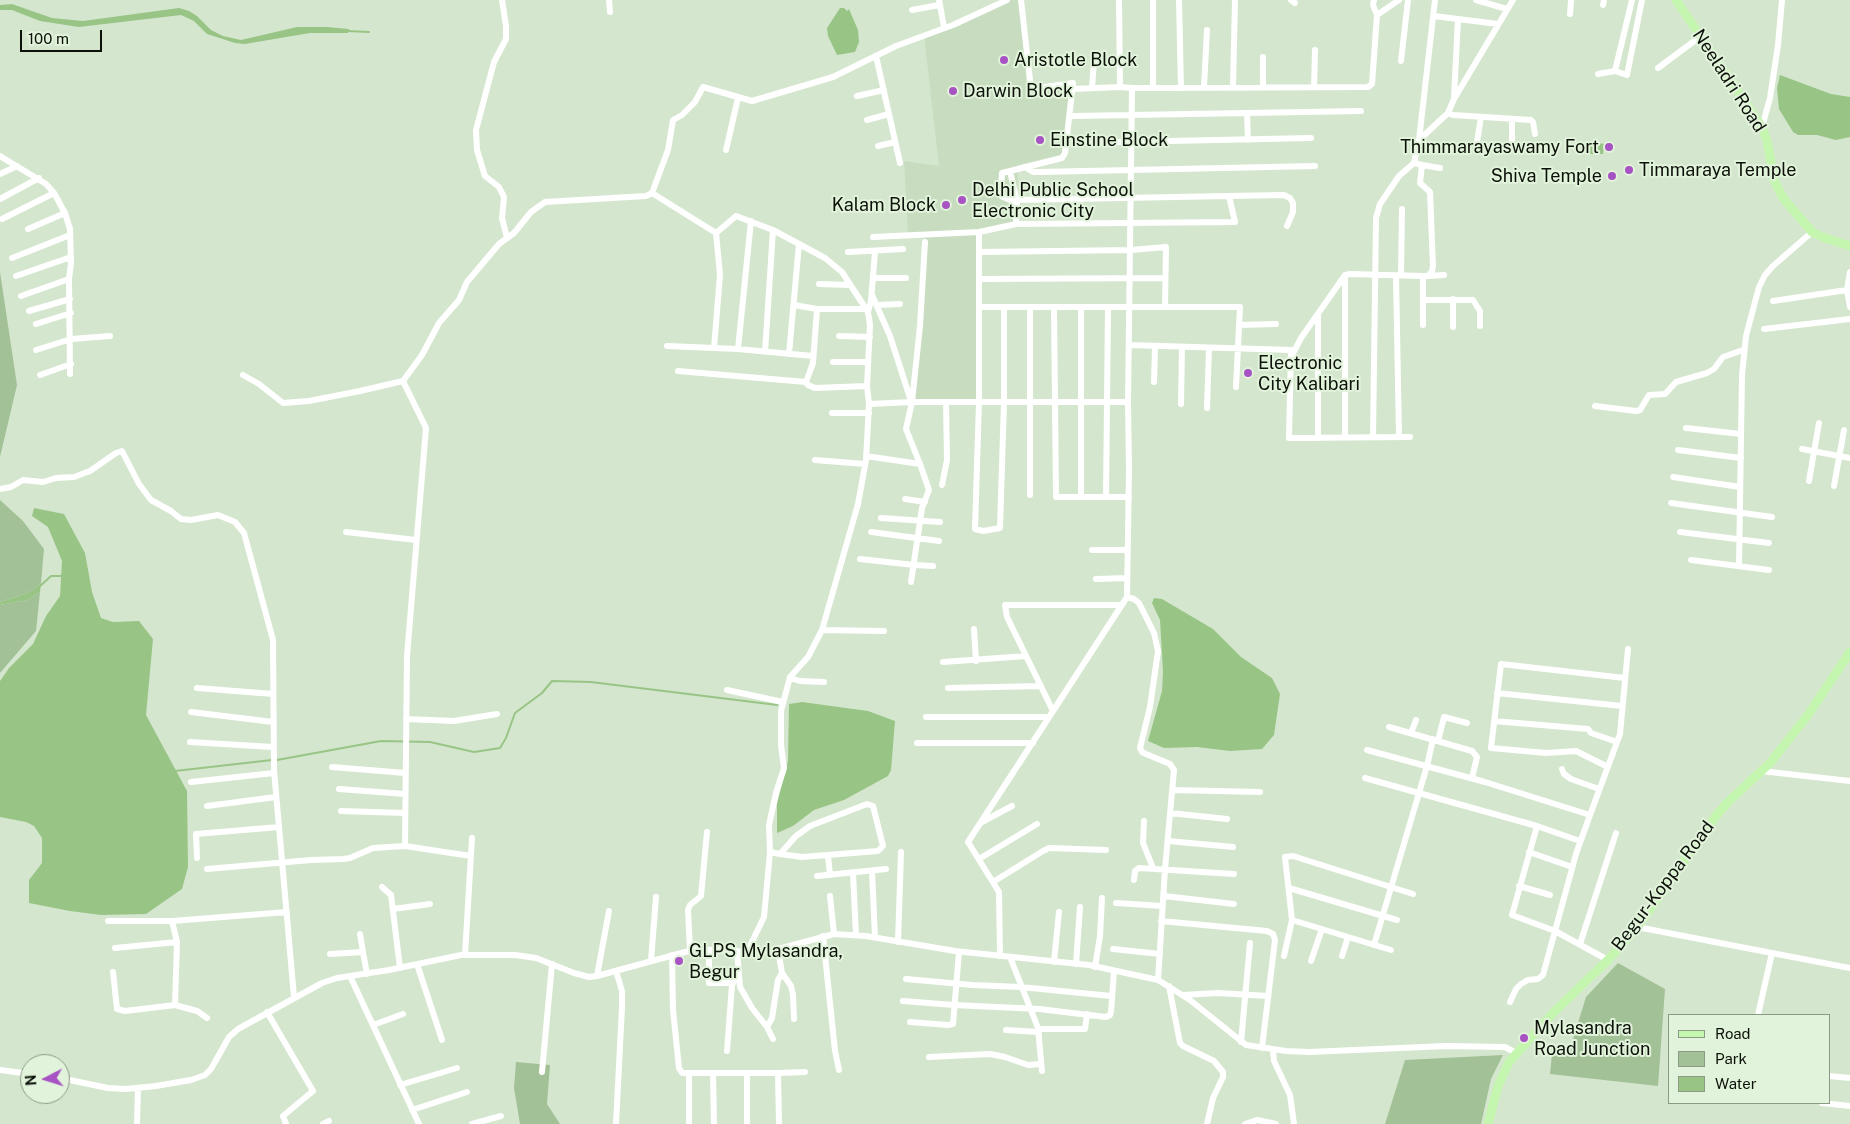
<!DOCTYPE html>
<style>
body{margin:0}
#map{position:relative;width:1850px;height:1124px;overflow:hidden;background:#d5e6ce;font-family:"Public Sans",sans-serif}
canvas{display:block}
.legend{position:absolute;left:1668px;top:1014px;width:162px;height:90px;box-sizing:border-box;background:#e2f3db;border:1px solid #8c9987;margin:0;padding:6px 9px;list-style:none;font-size:15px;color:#0c1109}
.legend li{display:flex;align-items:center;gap:10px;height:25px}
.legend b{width:25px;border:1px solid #8c9987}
.north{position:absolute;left:20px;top:1054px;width:50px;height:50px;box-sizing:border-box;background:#e2f3db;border:1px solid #8c9987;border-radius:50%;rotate:265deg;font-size:14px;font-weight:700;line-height:20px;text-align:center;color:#0c1109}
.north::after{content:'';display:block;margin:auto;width:18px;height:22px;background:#a753c3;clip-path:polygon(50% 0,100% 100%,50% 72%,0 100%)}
.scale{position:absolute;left:20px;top:30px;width:82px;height:22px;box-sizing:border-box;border:2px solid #0c1109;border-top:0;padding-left:6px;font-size:15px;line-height:18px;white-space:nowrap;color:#0c1109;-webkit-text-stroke:4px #e2f3db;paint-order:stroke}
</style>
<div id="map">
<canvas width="1850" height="1124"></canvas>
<ul class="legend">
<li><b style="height:6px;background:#c5f6b0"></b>Road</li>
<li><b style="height:14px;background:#a3c197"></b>Park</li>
<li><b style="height:14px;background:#98c585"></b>Water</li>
</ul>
<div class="north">N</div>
<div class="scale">100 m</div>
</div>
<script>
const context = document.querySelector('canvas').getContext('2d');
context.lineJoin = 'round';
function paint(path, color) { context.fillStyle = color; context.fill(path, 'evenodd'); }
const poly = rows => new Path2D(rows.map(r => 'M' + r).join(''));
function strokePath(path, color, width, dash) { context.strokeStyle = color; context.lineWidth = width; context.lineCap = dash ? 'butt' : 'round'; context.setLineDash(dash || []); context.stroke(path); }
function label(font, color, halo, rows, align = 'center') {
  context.font = font + ' "Public Sans",sans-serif'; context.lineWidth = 4; context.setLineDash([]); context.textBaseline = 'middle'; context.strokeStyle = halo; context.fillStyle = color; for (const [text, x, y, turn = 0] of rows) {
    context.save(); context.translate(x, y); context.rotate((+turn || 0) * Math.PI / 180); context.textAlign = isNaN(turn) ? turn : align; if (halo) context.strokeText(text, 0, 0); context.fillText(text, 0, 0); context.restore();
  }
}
paint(poly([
 [1004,0,1021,0,1027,90,1073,83,1063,154,1018,165,1016,224,979,232,979,402,912,402,925,235,908,236,904,161,939,166,924,35]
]), '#c8ddbf');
paint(poly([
 [0,272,17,385,0,457],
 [0,500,23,521,44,549,41,583,33,590,19,596,0,602],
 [40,592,36,631,0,673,0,605,27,600],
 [1618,963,1665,989,1658,1086,1550,1074,1552,1054,1570,1049,1586,997],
 [1503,1055,1491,1079,1481,1124,1385,1124,1405,1060],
 [516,1062,550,1065,547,1104,560,1124,520,1124,514,1088]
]), '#a3c197');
paint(poly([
 [12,4,52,18,83,21,179,8,189,11,197,16,211,30,223,36,241,40,297,27,327,27,349,29,348,33,310,33,245,44,235,43,207,34,194,21,181,15,79,27,40,21,12,10,0,10,0,5],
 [840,8,844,8,847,11,849,9,858,30,859,42,855,52,837,55,828,36,827,28],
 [1780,75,1831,94,1850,97,1850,137,1836,140,1817,135,1798,135,1793,132,1779,109,1777,88],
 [1589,141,1604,144,1603,154,1588,154],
 [34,508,64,514,85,553,92,592,101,618,113,622,139,621,153,639,146,715,187,791,188,867,182,889,146,914,101,915,70,911,29,903,29,880,42,863,42,838,34,826,26,822,0,817,0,681,9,668,33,644,46,616,60,596,62,561,48,527,32,516],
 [41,583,40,592,27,600,0,605,0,602,19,596,33,590],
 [1154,598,1162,599,1213,629,1241,657,1272,678,1280,694,1274,735,1262,749,1230,751,1197,747,1164,748,1148,741,1162,691,1163,672,1160,620,1152,603],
 [802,702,868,711,895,721,891,770,888,776,844,800,814,810,793,826,777,833,777,804,788,761,789,704]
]), '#98c585');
strokePath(poly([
 [347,31,369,32],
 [38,588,51,576,62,576],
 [277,760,381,741,430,742,474,752,500,748,506,738,515,713,542,693,552,681,591,682,777,705],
 [175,771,272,760]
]), '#98c585', 2);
strokePath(poly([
 [502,0,506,26,506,39,494,62,476,130,477,150,485,176,499,187,504,197,502,218,507,238],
 [609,0,610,12],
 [939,0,944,27],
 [1119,0,1120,87],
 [1179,0,1181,88],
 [1291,0,1295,3],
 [1476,0,1507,9],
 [1603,5,1604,0],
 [912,10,939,5],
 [1570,14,1571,0],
 [1377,15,1399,0],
 [1434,16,1498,24],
 [876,56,900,163],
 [1401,61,1408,0],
 [1658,68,1701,36],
 [1615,71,1632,0],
 [1598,74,1615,71,1627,75,1642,0],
 [1204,87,1207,30],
 [1233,87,1235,0],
 [1263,87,1263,57],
 [1314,87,1315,50],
 [1092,88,1094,61],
 [1153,88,1368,87,1372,84,1377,15,1373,5,1374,0],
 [1073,89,1120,87,1132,88],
 [857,96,884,90],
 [1454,98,1458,19],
 [1247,113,1248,140],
 [1448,113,1453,115,1531,120,1533,122,1535,134],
 [1073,116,1361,111],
 [1512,119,1512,142],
 [867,120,889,114],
 [1762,127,1770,98,1778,45,1782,0],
 [1419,140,1448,113,1454,99,1513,0],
 [1477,142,1481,117],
 [1074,143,1311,138],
 [878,146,895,142],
 [726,150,738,98],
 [0,156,46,184,54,193,65,213,70,229,71,263,69,279,70,374],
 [1422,165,1440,168],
 [1025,167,1033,172,1039,172,1315,166],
 [1010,171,1017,202],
 [0,174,17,166],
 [652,193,716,233,720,275,714,348],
 [1229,196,1284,195,1290,198,1293,203,1293,212,1287,226],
 [0,199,39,178],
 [1016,200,1229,196,1235,222,1016,224],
 [2,219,54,193],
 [28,229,65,213],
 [716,233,736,216,773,230,825,258,842,272,868,312,870,325,867,386,869,404,866,460,858,504,822,630,808,657,790,677,781,711,781,745,784,768,776,793,769,825,770,852,764,917,747,952],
 [873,237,979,232],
 [848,252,903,249],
 [979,252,1131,250,1166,247,1165,307],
 [12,258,70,235],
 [1850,272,1847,290,1850,307],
 [1396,275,1399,437],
 [1401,275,1402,209],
 [16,276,71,257],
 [1423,276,1423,325],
 [1428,276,1444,275],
 [873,278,906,278],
 [979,279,1165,278],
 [819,284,850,285],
 [872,295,890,336,910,398],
 [21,296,69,279],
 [1453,299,1453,327],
 [1423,300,1473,300,1480,311,1480,326],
 [1773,301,1847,290],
 [794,305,817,309,866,309],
 [877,305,900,304],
 [979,307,1240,307,1236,387],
 [1004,307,1004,402,1000,528,983,531,975,529,979,402,979,232,1016,224,1017,203,1001,196,1002,173,1062,158,1065,153,1073,83,1031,89,1021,0],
 [1054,307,1056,497,1129,497],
 [1081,307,1081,497],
 [29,311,70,299],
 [868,312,871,301,875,252],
 [1318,314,1318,438],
 [36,324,71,313],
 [1239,325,1276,324],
 [1764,329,1850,319],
 [839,336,870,337],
 [1129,345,1291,350,1289,438,1410,437],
 [667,346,738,349,813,356],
 [738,349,751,221],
 [36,350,71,339,110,336],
 [765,352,773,230],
 [789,354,799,244],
 [1290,359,1301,338,1345,275,1350,274,1423,276,1428,276,1432,271,1433,266,1430,192,1420,183,1422,165,1414,163,1419,140,1435,0],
 [833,362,868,362],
 [678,371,806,382,808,385,815,388,867,386],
 [40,375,71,364],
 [243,375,259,384,283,403,309,401,360,391,403,381,422,355,439,323,459,300,467,282,499,244,514,233,531,212,545,202,646,196,652,193,668,150,673,120,682,115,695,102,703,87,752,101,833,77,896,46,953,25,1007,0],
 [403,381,426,428,407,656,405,846],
 [806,382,813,363,817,309],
 [1154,382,1155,346],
 [869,404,912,402,1128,402,1132,88,1153,88,1153,0],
 [1181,404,1182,347],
 [1595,406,1636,411,1640,410,1649,395,1665,394,1676,382,1707,373,1714,369,1723,357,1743,350],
 [1207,408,1209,348],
 [832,413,869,413],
 [1686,428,1741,434],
 [1345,437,1345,275],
 [1373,437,1376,218,1380,204,1399,176,1414,163],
 [1802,449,1850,458],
 [1678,450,1741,458],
 [866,456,920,464,929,490,922,508,911,582],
 [815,460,865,464],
 [920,464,906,429,912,402,920,326,925,242],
 [1673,477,1740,487],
 [1809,481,1819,423],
 [942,485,947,460,946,402],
 [1834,486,1844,430],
 [0,489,11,487,23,480,43,482,56,478,74,477,90,471,116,453,122,451,139,484,151,500,171,511,181,519,191,520,218,515,235,522,244,533,273,640,274,770,294,997],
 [1030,495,1030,307],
 [1106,497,1108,307],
 [905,499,925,502],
 [1671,503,1772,517],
 [881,518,940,522],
 [346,532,416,540],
 [871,532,939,541],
 [1680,532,1769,543],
 [1092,550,1127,550],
 [860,559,914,565,933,566],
 [1691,560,1769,570],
 [1739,566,1742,375,1746,336,1759,287,1765,275,1773,266,1812,232],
 [1096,579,1127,578],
 [1127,597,1134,599,1139,603,1154,633,1158,651,1150,707,1140,748,1142,752,1146,754,1170,764,1174,770,1165,869,1158,980],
 [974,629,976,661],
 [822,630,884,631],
 [943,662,1026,656],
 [790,678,800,681,824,682],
 [197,688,273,694],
 [948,688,1041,686],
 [727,690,783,702],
 [1497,693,1622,706],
 [1053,711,1007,617,1005,605,1121,605],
 [191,712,273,722],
 [926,717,1049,717],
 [406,719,454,721,497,714],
 [1494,721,1588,729,1591,733,1617,742],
 [1389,727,1472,751,1477,757,1472,778],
 [1411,733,1416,720],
 [1438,741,1444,717,1467,723],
 [190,742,273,747],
 [917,743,1033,743],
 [1367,750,1485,782,1590,815,1576,854,1555,931,1608,960],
 [332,767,405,773],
 [1608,767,1576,751,1546,753,1491,748,1501,664,1625,678],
 [1562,769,1564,774,1571,779,1599,789],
 [1761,771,1850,781],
 [1365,778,1537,826],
 [191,782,274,773],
 [339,789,405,794],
 [1173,790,1260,792],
 [207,806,276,797],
 [341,811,405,813],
 [1170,813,1227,819],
 [1590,815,1620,734,1628,649],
 [1144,821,1143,843,1153,868],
 [982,822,1012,806],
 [1168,841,1233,847],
 [770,852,780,854,802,857,878,851,883,846,873,806,867,804,810,826,796,836,780,854],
 [1529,852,1572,867],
 [828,855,830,875],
 [197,858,196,834,279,827],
 [979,859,1037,824],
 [207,869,311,860,344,859,350,858,373,848,405,846,471,856],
 [872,871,875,937],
 [853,873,856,935],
 [817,876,886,869],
 [1134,880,1135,871,1139,868,1234,874],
 [993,882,1043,851,1049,848,1106,850],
 [1519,886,1550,895],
 [382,887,391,895,400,968],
 [1289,888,1397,920],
 [830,896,834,934],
 [1164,896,1234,904],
 [1116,903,1162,906],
 [393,909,430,904],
 [1292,920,1391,950],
 [108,921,172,921,177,942,115,948],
 [172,921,287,912],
 [1161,921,1267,931,1273,934,1275,940,1262,1048],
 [1637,927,1850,968],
 [360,934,363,952],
 [823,936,835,1051,839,1070],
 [898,942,901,852],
 [1580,944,1616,833],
 [1374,945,1427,766,1433,739],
 [1113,949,1160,954],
 [690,950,688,910,690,905,701,896,707,832],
 [709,950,709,983,733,983],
 [778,950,782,973,791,986,793,995,794,1019],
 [737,951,740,987,752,1008,767,1027,773,1039],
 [330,954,363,952,367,974],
 [465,955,472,838],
 [672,955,673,1010,679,1068,682,1073,778,1073,779,1124],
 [1000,956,999,892,968,842,1127,597,1129,471,1128,402],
 [1284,956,1292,920,1285,857,1293,856,1413,894],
 [1342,956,1348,937],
 [1010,957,1038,1028,1042,1071],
 [651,961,656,897],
 [1311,961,1322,929],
 [1054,962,1059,912],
 [417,964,442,1040],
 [1076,964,1080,907],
 [1095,967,1100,936,1102,898],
 [113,972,117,1009,125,1011,175,1005,197,1011,207,1018],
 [350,976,419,1124],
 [597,976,609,911],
 [906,979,972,985,1021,987,1111,996],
 [1169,986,1180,1043,1183,1046,1214,1061,1223,1072,1223,1077,1213,1098,1207,1124],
 [1183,995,1218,993,1268,996],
 [903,1001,954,1005,1039,1009,1106,1017,1110,1015,1111,1012,1114,971],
 [1510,1002,1516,989,1521,984,1528,980,1538,979,1543,975,1555,931,1512,915,1537,826,1580,841],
 [175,1005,177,942],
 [267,1012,313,1091,283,1116,286,1124],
 [1758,1015,1772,953],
 [910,1022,948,1025,953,1024,959,952],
 [373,1025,403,1014],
 [767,1027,772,1018,778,980,782,973],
 [1038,1029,1085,1029,1087,1014],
 [1006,1030,1039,1032],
 [1241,1042,1250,943],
 [1273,1050,1274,1061,1290,1095,1294,1124],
 [727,1051,732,985,734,981,739,978],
 [929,1057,990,1054,1005,1057,1028,1065,1041,1064],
 [0,1070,30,1074],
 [542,1072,552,964],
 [689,1073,689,1124],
 [713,1073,714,1124],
 [747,1073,747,1124],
 [778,1073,805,1072],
 [1829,1076,1850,1078],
 [60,1078,108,1088,126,1089,156,1086,191,1080,205,1075,211,1069,229,1037,238,1029,322,983,337,978,389,970,461,955,515,955,536,958,574,973,589,977,597,976,696,949,747,952,771,951,834,934,866,936,955,951,1089,965,1158,980,1190,1000,1246,1045,1286,1051,1309,1052,1446,1046,1505,1047,1516,1053],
 [400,1085,457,1068],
 [1822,1103,1850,1106],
 [412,1110,467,1092],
 [137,1124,138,1088],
 [323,1124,329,1121],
 [472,1124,501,1116],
 [616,1124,622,1007,622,991,616,971],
 [1245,1124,1257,1120,1276,1124]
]), '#fff', 6);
strokePath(poly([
 [1676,0,1762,127,1767,141,1774,180,1783,198,1812,232,1825,238,1850,246],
 [1488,1124,1498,1086,1509,1062,1554,1012,1608,960,1639,925,1715,817,1728,802,1770,763,1808,715,1850,652]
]), '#c5f6b0', 9);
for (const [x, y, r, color] of [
 [1004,60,5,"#a753c3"],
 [953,91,5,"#a753c3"],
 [1040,140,5,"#a753c3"],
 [1609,147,5,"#a753c3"],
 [1629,170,5,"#a753c3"],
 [1612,176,5,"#a753c3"],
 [962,200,5,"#a753c3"],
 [946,205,5,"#a753c3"],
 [1248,373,5,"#a753c3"],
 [679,961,5,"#a753c3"],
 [1524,1038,5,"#a753c3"]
]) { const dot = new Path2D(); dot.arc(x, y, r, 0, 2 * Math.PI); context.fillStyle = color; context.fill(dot); strokePath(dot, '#e2f3db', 2); }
label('18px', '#0c1109', '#e2f3db', [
 ["Aristotle Block",1014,60],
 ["Darwin Block",963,91],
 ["Einstine Block",1050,140],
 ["Thimmarayaswamy Fort",1599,147,"right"],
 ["Timmaraya Temple",1639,170],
 ["Shiva Temple",1602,176,"right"],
 ["Delhi Public School",972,190],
 ["Electronic City",972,211],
 ["Kalam Block",936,205,"right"],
 ["Electronic",1258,363],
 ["City Kalibari",1258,384],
 ["GLPS Mylasandra,",689,951],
 ["Begur",689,972],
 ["Mylasandra",1534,1028],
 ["Road Junction",1534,1049]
], 'left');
label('18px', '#0c1109', '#e2f3db', [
 ["Neeladri Road",1729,81,57],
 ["Begur-Koppa Road",1663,886,-53]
]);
</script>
